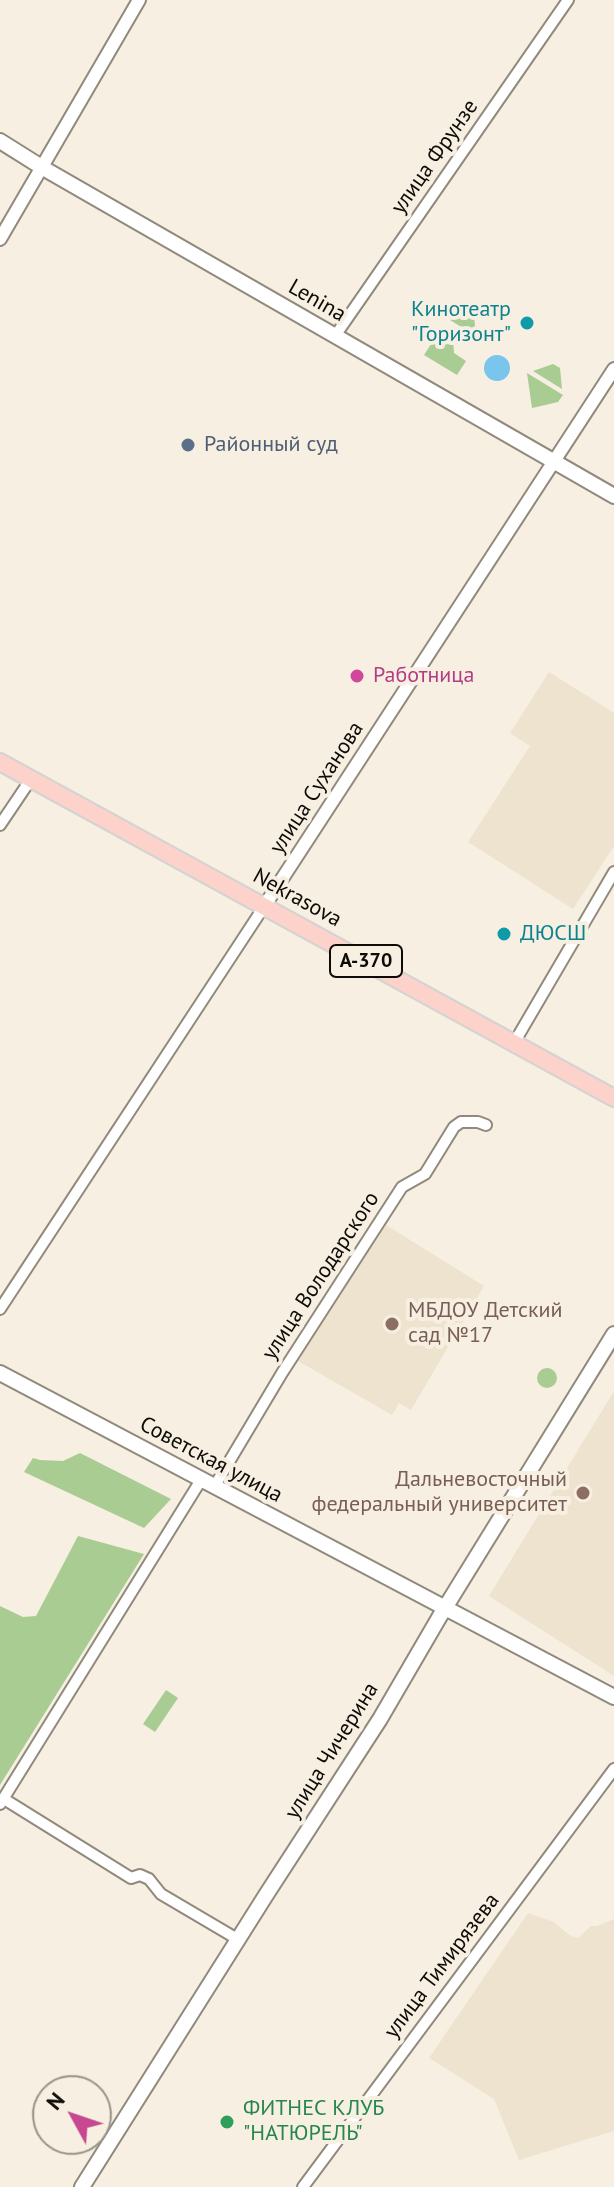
<!DOCTYPE html>
<meta charset="utf-8">
<style>
body{margin:0}
#map{position:relative;width:614px;height:2187px;overflow:hidden;background:#f7efe1;font-family:"PT Sans",sans-serif}
canvas{display:block}
.north{position:absolute;left:32px;top:2075px;width:80px;height:80px;box-sizing:border-box;background:#f7efe1;border:2px solid #99948a;border-radius:50%;rotate:310deg;font-size:22px;font-weight:700;line-height:32px;text-align:center;color:#0d0b07}
.north::after{content:'';display:block;margin:auto;width:28px;height:36px;background:#c84791;clip-path:polygon(50% 0,100% 100%,50% 72%,0 100%)}
</style>
<div id="map">
<canvas width="614" height="2187"></canvas>
<div class="north">N</div>
</div>
<script>
const context = document.querySelector('canvas').getContext('2d');
context.lineJoin = 'round';
function paint(path, color) { context.fillStyle = color; context.fill(path, 'evenodd'); }
const poly = rows => new Path2D(rows.map(r => 'M' + r).join(''));
function strokePath(path, color, width, dash) { context.strokeStyle = color; context.lineWidth = width; context.lineCap = dash ? 'butt' : 'round'; context.setLineDash(dash || []); context.stroke(path); }
function label(font, color, halo, rows, align = 'center') {
  context.font = font + ' "PT Sans",sans-serif'; context.lineWidth = 8; context.setLineDash([]); context.textBaseline = 'middle'; context.strokeStyle = halo; context.fillStyle = color; for (const [text, x, y, turn = 0] of rows) {
    context.save(); context.translate(x, y); context.rotate((+turn || 0) * Math.PI / 180); context.textAlign = isNaN(turn) ? turn : align; if (halo) context.strokeText(text, 0, 0); context.fillText(text, 0, 0); context.restore();
  }
}
paint(poly([
 [549,672,614,713,614,846,573,909,468,842,530,746,510,733],
 [386,1225,484,1286,411,1410,399,1403,392,1415,298,1361],
 [614,1391,614,1676,489,1596],
 [528,1913,554,1922,569,1935,578,1938,591,1926,597,1926,614,1919,614,2131,519,2160,494,2099,429,2058]
]), '#eee3ce');
paint(poly([
 [469,313,474,316,476,336,450,320],
 [453,339,454,353,466,361,457,375,424,355,433,341],
 [553,364,560,368,562,389,533,371],
 [527,373,563,395,558,402,532,408],
 '537 1378a10 10 0 1 1 20 0a10 10 0 1 1-20 0Z',
 [80,1453,171,1499,144,1528,24,1472,33,1458,40,1460,63,1461],
 [78,1536,144,1554,0,1785,0,1606,23,1617,36,1616],
 [166,1690,178,1698,155,1732,143,1724]
]), '#a8cc92');
paint(poly([
 '484 368a13 13 0 1 1 26 0a13 13 0 1 1-26 0Z'
]), '#79c5eb');
const minor = poly([
 [335,336,568,0],
 [0,825,31,779],
 [514,1043,614,872],
 [0,1309,265,905],
 [214,1487,282,1373,402,1187,425,1174,454,1127,461,1122,478,1122,486,1125],
 [4,1799,131,1878,140,1875,149,1879,161,1894,239,1940],
 [0,1804,201,1480],
 [303,2187,614,1769]
]);
const tertiary = poly([
 [0,239,139,0],
 [265,905,614,369]
]);
const secondary = poly([
 [0,141,43,168,614,496],
 [0,1373,614,1697],
 [82,2187,266,1895,380,1719,440,1616,614,1334]
]);
const primary = poly([
 [0,762,614,1098]
]);
strokePath(minor, '#90897c', 14);
strokePath(tertiary, '#90897c', 16);
strokePath(secondary, '#90897c', 18);
strokePath(primary, '#d3d3d2', 20);
strokePath(minor, '#fff', 10);
strokePath(tertiary, '#fff', 12);
strokePath(secondary, '#fff', 14);
strokePath(primary, '#fdd2cb', 16);
for (const [x, y, r, color] of [
 [527,323,8,"#0f9aa8"],
 [188,445,8,"#5c6f8a"],
 [357,676,8,"#d1479c"],
 [504,934,8,"#0f9aa8"],
 [392,1324,8,"#8d6e63"],
 [583,1493,8,"#8d6e63"],
 [227,2122,8,"#2e9e5b"]
]) { const dot = new Path2D(); dot.arc(x, y, r, 0, 2 * Math.PI); context.fillStyle = color; context.fill(dot); strokePath(dot, '#f7efe1', 3); }
for (const [x, y, w] of [
 [366,961,72]
]) { const box = new Path2D(); box.roundRect(x - w / 2, y - 16, w, 32, 6); context.fillStyle = '#f7efe1'; context.fill(box); strokePath(box, '#0d0b07', 2); }
label('bold 20px', '#0d0b07', null, [
 ["А-370",366,961]
]);
label('22px', '#0d0b07', '#f7efe1', [
 ["улица Фрунзе",435,157,-55],
 ["Lenina",317,301,30],
 ["улица Суханова",317,788,-57],
 ["Nekrasova",297,898,29],
 ["улица Володарского",321,1276,-57],
 ["Советская улица",211,1460,28],
 ["улица Чичерина",332,1751,-58],
 ["улица Тимирязева",442,1966,-53]
]);
label('22px', '#0d838f', '#f7efe1', [
 ["Кинотеатр",511,310],
 ["\"Горизонт\"",511,335],
 ["ДЮСШ",520,934,"left"]
], 'right');
label('22px', '#4e5e75', '#f7efe1', [
 ["Районный суд",204,445]
], 'left');
label('22px', '#b23c85', '#f7efe1', [
 ["Работница",373,676]
], 'left');
label('22px', '#785e54', '#f7efe1', [
 ["МБДОУ Детский",408,1311],
 ["сад №17",408,1336],
 ["Дальневосточный",567,1480,"right"],
 ["федеральный университет",567,1505,"right"]
], 'left');
label('22px', '#27864d', '#f7efe1', [
 ["ФИТНЕС КЛУБ",243,2109],
 ["\"НАТЮРЕЛЬ\"",243,2134]
], 'left');
</script>
